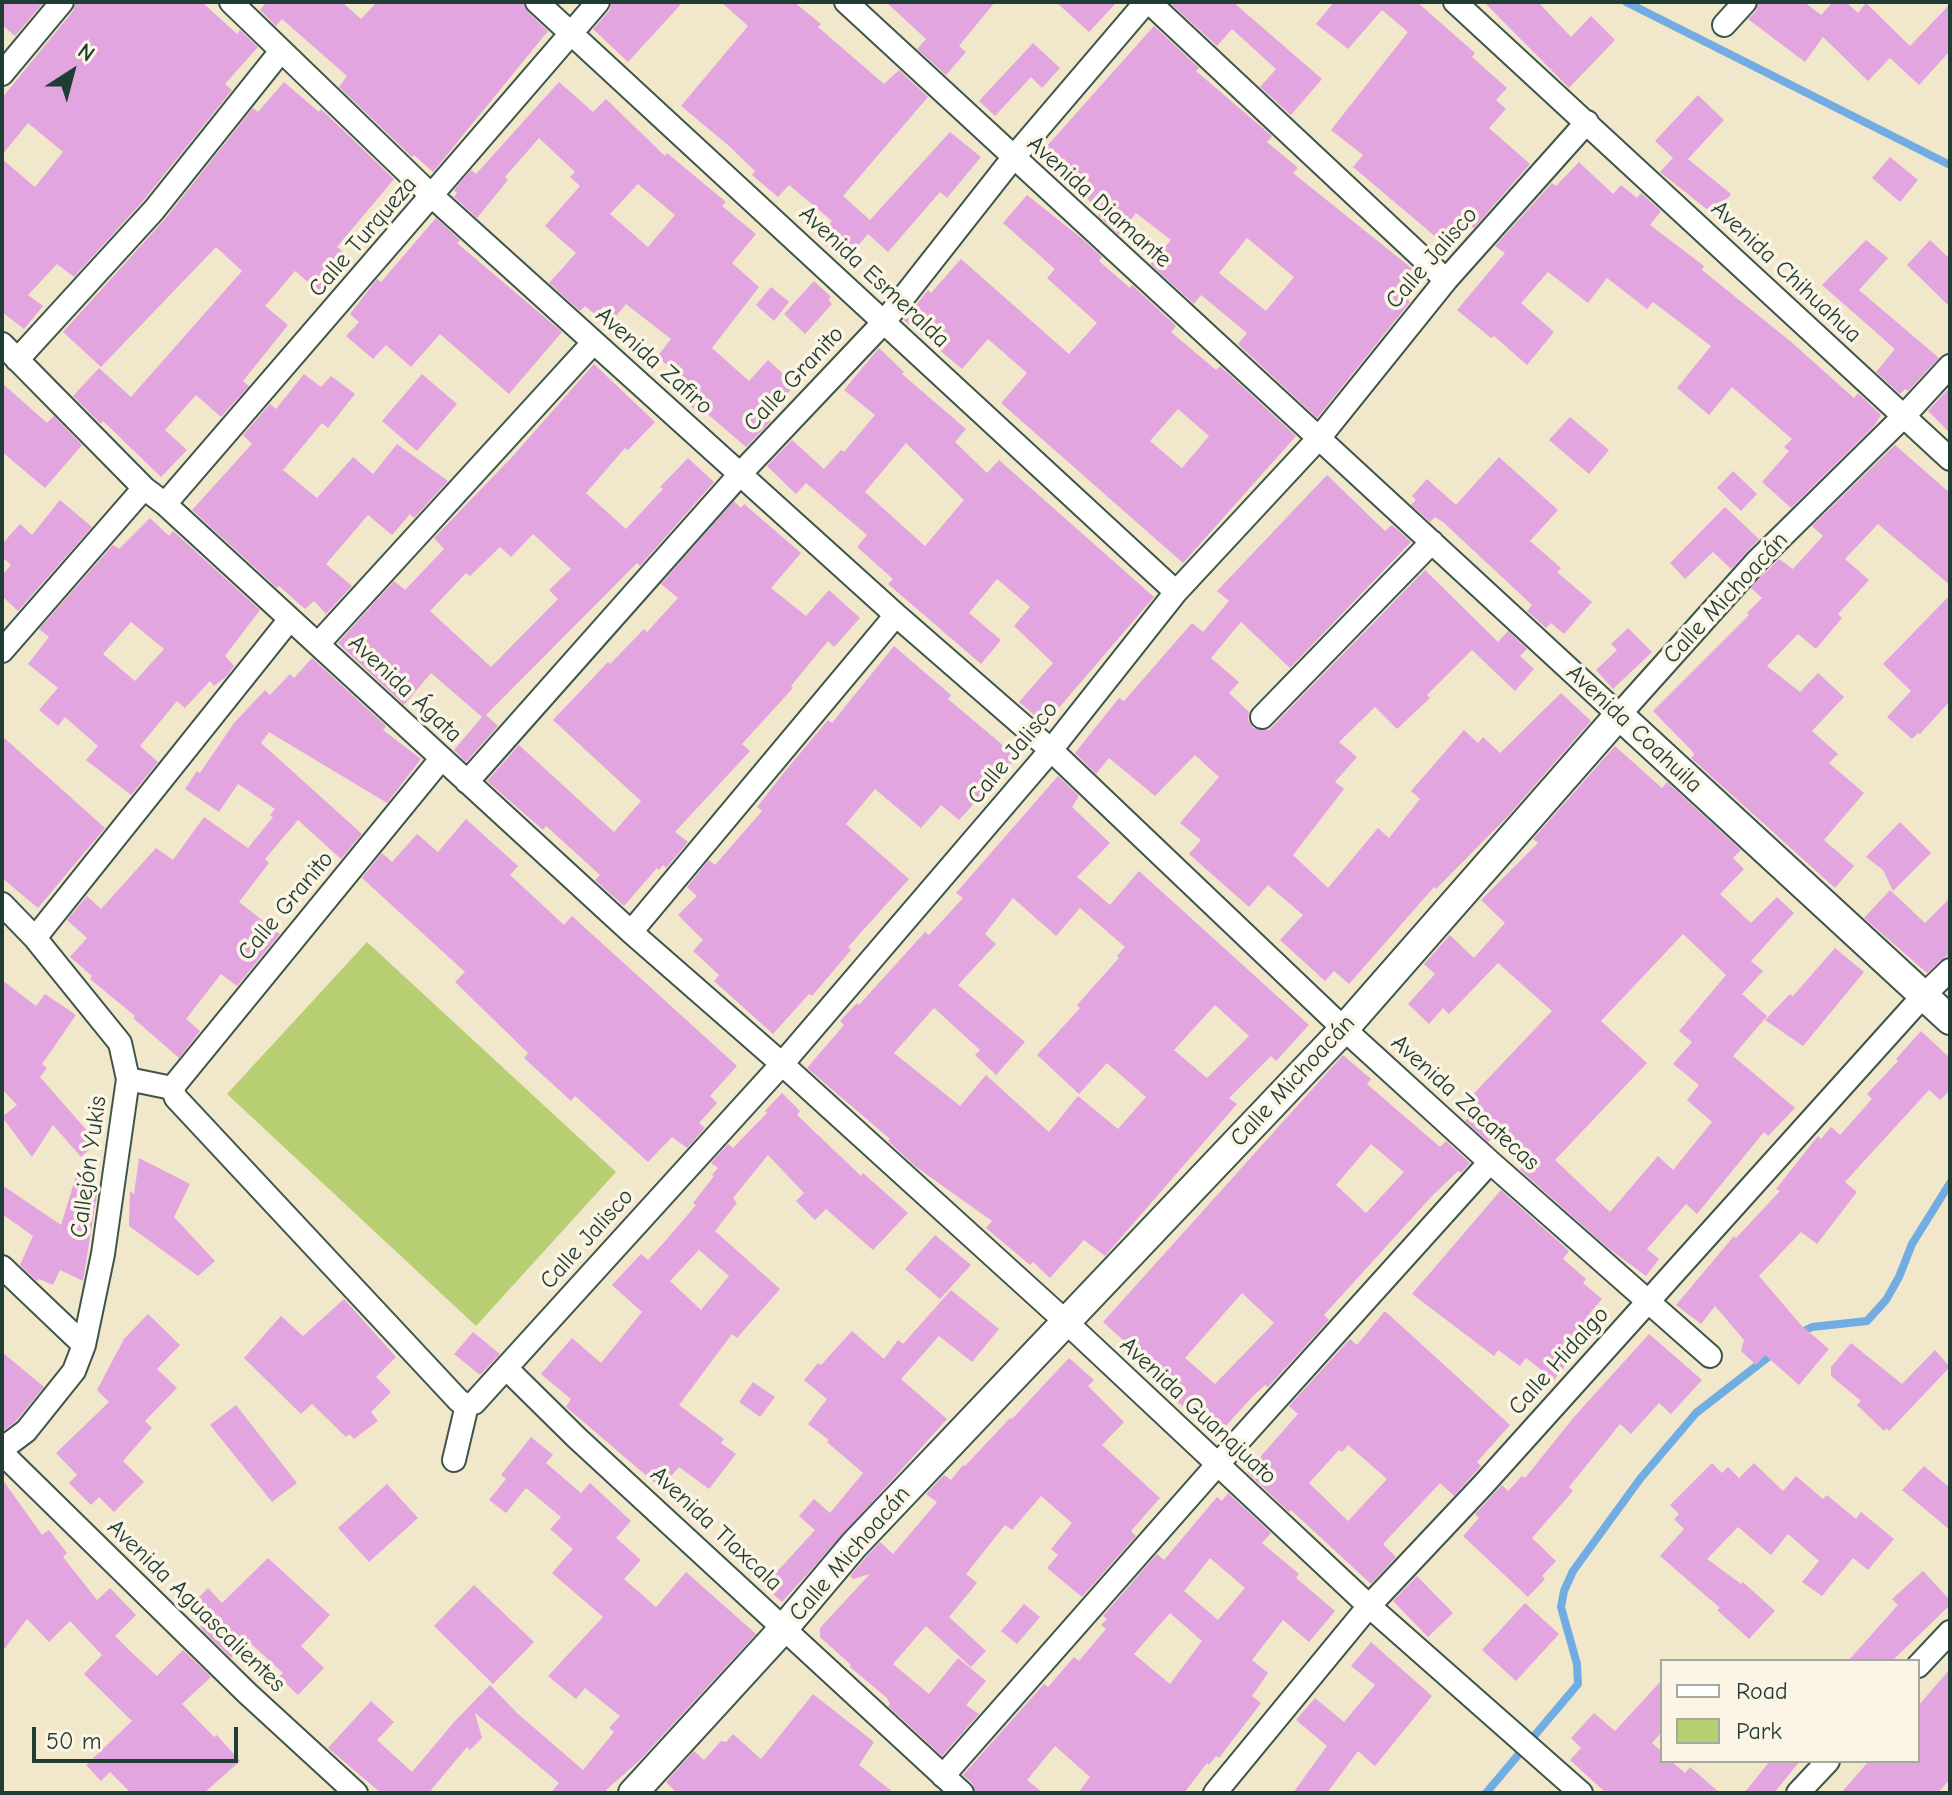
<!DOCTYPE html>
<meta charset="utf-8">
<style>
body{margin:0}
#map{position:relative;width:1952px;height:1795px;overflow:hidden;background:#f1e7ca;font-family:"Comic Neue",sans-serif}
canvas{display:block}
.frame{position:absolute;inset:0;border:4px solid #1f3d34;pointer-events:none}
.legend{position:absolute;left:1660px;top:1659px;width:260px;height:104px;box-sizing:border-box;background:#fcf5e5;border:2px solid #a4ab9e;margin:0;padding:10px 14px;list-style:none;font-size:24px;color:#1f3d34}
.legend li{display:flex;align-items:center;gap:16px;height:40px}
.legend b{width:40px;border:2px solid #a4ab9e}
.north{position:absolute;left:32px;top:32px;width:80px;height:80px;-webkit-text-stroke:6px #fcf5e5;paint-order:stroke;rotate:36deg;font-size:22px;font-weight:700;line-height:32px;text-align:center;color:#1f3d34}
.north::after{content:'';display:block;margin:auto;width:28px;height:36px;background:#1f3d34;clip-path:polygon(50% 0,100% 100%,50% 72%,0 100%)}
.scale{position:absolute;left:32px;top:1727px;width:206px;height:36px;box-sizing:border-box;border:4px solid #1f3d34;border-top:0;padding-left:10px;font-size:24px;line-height:28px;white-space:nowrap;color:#1f3d34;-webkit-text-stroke:6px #fcf5e5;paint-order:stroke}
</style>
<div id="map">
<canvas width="1952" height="1795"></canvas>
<div class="frame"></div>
<ul class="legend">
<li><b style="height:10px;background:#fff"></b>Road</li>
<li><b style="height:22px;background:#b8ce72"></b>Park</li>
</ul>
<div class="north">N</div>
<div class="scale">50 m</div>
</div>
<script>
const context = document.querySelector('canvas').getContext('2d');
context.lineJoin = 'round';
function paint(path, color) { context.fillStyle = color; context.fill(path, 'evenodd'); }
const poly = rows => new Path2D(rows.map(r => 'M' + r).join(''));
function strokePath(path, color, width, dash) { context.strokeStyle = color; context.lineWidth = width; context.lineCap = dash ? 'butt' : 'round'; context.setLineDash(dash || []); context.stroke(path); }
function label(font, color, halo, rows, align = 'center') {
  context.font = font + ' "Comic Neue",sans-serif'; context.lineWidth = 7; context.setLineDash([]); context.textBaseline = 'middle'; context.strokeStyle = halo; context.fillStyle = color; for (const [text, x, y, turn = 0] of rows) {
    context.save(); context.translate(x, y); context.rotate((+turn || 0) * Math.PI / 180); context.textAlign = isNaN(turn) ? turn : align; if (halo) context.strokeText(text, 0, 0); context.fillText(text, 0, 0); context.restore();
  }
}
paint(poly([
 [367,942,616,1172,476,1326,227,1094]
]), '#b8ce72');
strokePath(poly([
 [1626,2,1950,165],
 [1800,1333,1812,1327,1867,1321,1886,1300,1899,1277,1912,1244,1950,1183],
 [1486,1793,1578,1684,1577,1664,1561,1607,1564,1591,1573,1571,1640,1479,1696,1413,1776,1351]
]), '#71ace2', 8);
paint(poly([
 [2,2,44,2,15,36,2,25],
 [76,2,202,2,237,34,240,30,258,47,225,84,232,90,143,201,74,277,57,264,28,295,43,306,24,329,2,312,2,159,35,187,63,152,28,123,2,155,2,98,73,11],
 [263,2,342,2,361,19,377,2,523,2,528,12,548,31,433,172,414,155,412,157,339,87,347,76,282,19,276,26,260,10,265,4],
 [612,2,683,2,628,62,593,29,609,11],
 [721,2,794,2,821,24,818,27,884,84,899,70,928,97,843,196,870,220,950,132,981,157,947,198,940,192,888,252,868,234,845,261,818,237,832,221,789,185,778,197,752,175,755,171,728,145,681,106,748,26],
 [886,2,995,2,959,46,966,52,946,75,917,49,926,39],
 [1056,2,1117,2,1089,32],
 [1175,2,1233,2,1322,79,1291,115,1260,87,1276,69,1232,29,1217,46,1172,5],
 [1334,2,1417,2,1475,53,1472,57,1507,88,1496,100,1506,109,1489,128,1530,164,1474,228,1471,226,1450,249,1353,167,1363,155,1331,130,1408,32,1382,10,1348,49,1316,24],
 [1484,2,1538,2,1571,37,1591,16,1615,40,1569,88],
 [1759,2,1804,2,1821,15,1833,2,1846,2,1858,13,1866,3,1910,46,1950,4,1950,51,1919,85,1890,58,1868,81,1823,37,1805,62,1748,19,1756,11],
 [1154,26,1199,68,1196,71,1272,136,1267,142,1298,168,1293,173,1425,279,1408,301,1410,302,1317,418,1238,344,1247,333,1201,295,1194,304,1150,264,1171,240,1136,213,1119,235,1098,216,1102,212,1039,155],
 [1247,238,1294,277,1266,311,1219,273],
 [1033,43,1060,68,1042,88,1031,77,995,116,979,101],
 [284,82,319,112,321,109,394,179,337,247,350,257,320,292,295,271,265,306,288,325,243,381,249,386,221,417,196,395,165,430,187,450,161,477,103,421,101,424,73,396,99,368,131,397,242,271,216,247,101,367,63,332,165,219,253,108,258,112],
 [559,82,593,112,606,99,665,156,667,153,726,202,722,206,756,234,732,263,759,287,712,348,749,381,768,360,795,385,766,417,771,421,746,447,697,405,694,409,676,393,687,381,657,357,671,339,626,304,616,316,604,306,596,315,585,306,580,311,549,283,576,253,545,226,580,186,570,177,575,172,539,138,505,177,508,180,477,218,454,197,457,193,454,190,471,170,476,174],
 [638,184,675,215,648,247,610,214],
 [1698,95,1724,120,1688,159,1731,194,1714,215,1660,172,1673,158,1655,141],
 [1890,157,1918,180,1900,202,1872,178],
 [1579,162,1613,194,1621,185,1637,198,1641,193,1661,211,1650,225,1704,266,1702,270,1790,341,1854,398,1858,393,1881,415,1874,426,1791,508,1762,482,1789,451,1784,447,1792,439,1732,387,1709,415,1677,388,1711,346,1653,302,1647,309,1607,278,1588,303,1548,272,1521,303,1554,332,1527,365,1494,336,1491,338,1457,310,1505,253,1495,246,1552,183,1556,186],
 [1027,195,1080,237,1102,257,1099,261,1130,288,1132,285,1176,326,1171,332,1216,370,1220,366,1296,436,1183,563,1001,403,1027,373,988,339,962,369,904,320,928,290,931,293,961,259,1069,354,1097,323,1047,278,1055,269,1003,223],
 [1178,409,1209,436,1182,468,1150,441],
 [436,218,460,240,457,243,562,332,509,394,440,334,411,367,386,345,373,359,346,336,359,322,350,314,377,279,381,282],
 [1866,240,1888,258,1859,290,1939,358,1908,391,1905,389,1900,394,1876,372,1895,349,1822,285],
 [1930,240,1950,259,1950,307,1907,265],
 [814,281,831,297,828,300,832,304,805,334,784,314],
 [771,287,789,302,774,321,756,305],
 [879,348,904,372,902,374,966,429,955,442,987,473,999,460,1154,597,1045,724,1019,702,1053,663,1014,626,1030,607,997,579,969,613,1001,640,981,664,888,584,893,579,857,547,867,535,806,483,796,494,767,466,792,440,824,469,841,450,844,452,875,415,844,390],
 [906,443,964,500,925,546,865,492],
 [594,364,655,422,628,450,625,448,586,493,626,529,663,489,660,487,688,458,714,482,640,566,637,563,486,715,498,726,466,762,454,750,482,717,431,673,404,705,338,643,394,581,405,590,444,549,434,538,512,457],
 [533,534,571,569,549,590,558,599,491,667,430,611,466,573,470,576,500,547,511,557],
 [304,374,321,387,331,376,355,394,328,428,322,423,283,470,317,498,353,457,373,474,397,444,448,481,414,518,410,514,392,535,368,515,326,564,352,586,326,614,314,601,305,609,279,586,277,588,192,510,252,444,243,435,270,404,276,409],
 [422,374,457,404,417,451,382,421],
 [2,383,47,423,54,416,82,445,45,488,2,452],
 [1950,387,1950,433,1928,411],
 [1570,417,1609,450,1589,474,1549,440],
 [1895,445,1950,493,1950,585,1878,524,1845,559,1869,580,1838,614,1842,618,1816,649,1798,634,1767,666,1800,692,1818,673,1844,697,1812,731,1838,754,1829,763,1864,793,1824,840,1854,866,1835,888,1691,758,1694,755,1692,751,1653,711,1749,615,1747,613,1762,598,1751,588,1767,571,1779,559,1793,569,1823,536,1812,526],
 [1499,457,1558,510,1530,541,1561,568,1557,572,1592,602,1564,634,1551,623,1546,628,1527,611,1532,605,1443,522,1435,517,1430,522,1411,505,1416,500,1412,496,1427,479,1456,505],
 [1733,471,1757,494,1741,511,1717,488],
 [1327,475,1385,531,1392,525,1411,542,1290,668,1241,622,1211,658,1239,682,1229,693,1249,712,1248,720,1253,728,1269,730,1425,570,1498,642,1508,631,1527,649,1520,656,1534,669,1515,691,1472,650,1427,695,1430,698,1397,729,1375,707,1339,742,1357,757,1335,782,1344,789,1293,855,1328,888,1378,828,1389,838,1420,799,1411,791,1464,730,1478,743,1483,737,1500,753,1561,693,1591,721,1507,817,1436,889,1434,887,1349,984,1334,971,1325,981,1280,940,1303,915,1268,885,1249,907,1189,854,1201,840,1180,823,1219,777,1195,755,1155,796,1109,758,1096,774,1075,753,1119,698,1124,701,1192,623,1203,632,1229,601,1217,591],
 [60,500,92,527,18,611,2,596,2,575,11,565,2,557,2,544,20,524,32,535],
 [734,501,741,508,744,504,801,553,771,588,806,616,829,590,860,618,834,647,828,641,791,686,793,688,742,744,750,751,675,832,688,842,666,868,663,865,659,870,657,868,624,906,595,880,600,875,546,826,543,830,487,781,519,745,614,832,641,801,553,720,608,662,610,664,644,629,647,632,678,598,661,584],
 [1725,507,1759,539,1731,569,1713,552,1685,579,1670,563],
 [150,518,169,536,173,531,260,610,225,656,234,666,227,676,214,686,210,681,185,708,177,701,140,746,158,762,131,795,86,760,98,746,65,717,58,726,39,710,58,688,28,664,49,637,39,629,113,545,119,549],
 [131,622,164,649,135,681,103,654],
 [1950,595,1950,701,1920,734,1918,733,1912,739,1887,717,1911,691,1883,664],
 [1628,628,1652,652,1613,689,1596,670,1617,650,1611,644],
 [894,646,951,695,948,699,1017,757,959,820,941,805,921,828,875,789,846,824,909,879,848,947,851,950,812,996,809,994,773,1034,714,981,719,975,693,951,703,940,678,915,697,896,687,887,709,860,715,865,762,811,757,807,786,770,828,720,832,723],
 [312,658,386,726,383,730,421,759,387,803,269,732,261,743,362,834,341,859,298,820,265,859,269,863,239,902,280,934,237,986,221,974,186,1019,200,1031,179,1058,133,1018,135,1016,90,979,92,976,70,957,87,938,67,920,87,896,101,909,156,848,173,860,204,817,248,848,273,817,270,815,275,809,238,784,219,812,185,789,197,771,200,773,234,723,265,690,270,695,290,674,294,678],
 [2,736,105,828,38,908,2,878],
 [1615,746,1662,788,1667,782,1741,850,1733,858,1744,869,1720,894,1751,923,1777,897,1794,913,1751,961,1763,971,1742,994,1767,1016,1733,1056,1795,1108,1768,1136,1764,1132,1697,1214,1686,1204,1647,1249,1659,1259,1646,1276,1608,1248,1520,1170,1523,1167,1492,1138,1488,1142,1465,1121,1472,1113,1463,1105,1552,1011,1498,963,1449,1014,1443,1008,1429,1024,1408,1004,1435,974,1424,964,1450,935,1474,958,1505,923,1481,900,1538,843,1533,839],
 [1683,934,1726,975,1679,1031,1692,1042,1673,1064,1699,1085,1687,1100,1712,1122,1673,1170,1658,1156,1610,1212,1555,1160,1647,1063,1601,1021],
 [1058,776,1079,796,1072,807,1110,843,1077,877,1110,905,1139,871,1309,1025,1276,1061,1271,1056,1229,1098,1237,1104,1105,1256,1084,1240,1050,1278,1033,1262,1030,1265,986,1228,992,1221,916,1167,888,1141,890,1139,807,1068,844,1025,840,1021,857,1003,859,1005,925,932,929,935,963,898,956,893],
 [1013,898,1056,936,1080,908,1125,947,1117,956,1119,958,1077,1005,1080,1008,1037,1055,1079,1094,1107,1063,1146,1097,1118,1129,1078,1096,1049,1132,986,1075,960,1106,894,1053,934,1008,980,1050,975,1055,996,1075,1025,1042,958,985,996,944,985,934],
 [1215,1005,1249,1036,1207,1078,1174,1050],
 [466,819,518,866,510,875,564,925,572,916,737,1066,710,1096,717,1103,699,1123,705,1128,687,1148,672,1137,648,1162,575,1096,571,1101,524,1058,528,1053,455,982,465,972,362,878,382,853,392,862,417,834,438,852],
 [1900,822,1931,853,1893,891,1883,870,1866,857],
 [1890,890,1925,923,1950,898,1950,953,1927,973,1864,918],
 [1835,948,1864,972,1803,1046,1765,1020,1790,994,1793,996],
 [2,980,36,1006,45,994,76,1015,42,1064,47,1068,40,1077,97,1142,81,1157,53,1125,32,1157,2,1117,17,1105,2,1089],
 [1921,1031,1950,1058,1950,1090,1940,1100,1929,1090,1845,1182,1857,1192,1817,1244,1801,1232,1759,1276,1801,1325,1829,1349,1799,1385,1765,1355,1756,1365,1741,1351,1744,1340,1715,1306,1701,1324,1676,1305,1734,1236,1736,1238,1780,1191,1776,1189,1818,1136,1821,1139,1831,1127,1840,1135,1872,1099,1867,1094,1898,1061,1896,1059],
 [1343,1055,1371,1079,1367,1084,1397,1110,1440,1147,1446,1141,1470,1163,1461,1173,1458,1171,1432,1196,1324,1315,1329,1320,1268,1387,1265,1385,1251,1398,1217,1436,1158,1385,1165,1378,1103,1322],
 [1371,1144,1404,1172,1366,1213,1336,1185],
 [1242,1293,1274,1323,1215,1384,1185,1358],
 [782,1093,800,1111,797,1115,861,1176,863,1173,908,1213,873,1250,826,1209,815,1220,796,1201,804,1193,768,1155,733,1198,737,1203,715,1231,780,1289,737,1338,732,1334,679,1405,724,1439,721,1443,736,1454,709,1489,679,1467,661,1488,566,1407,571,1399,541,1374,572,1338,601,1363,642,1312,612,1285,641,1254,648,1260,667,1239,696,1205,693,1203,714,1176,712,1175,718,1168,711,1163,728,1144,733,1148,767,1113,765,1111],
 [699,1250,729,1276,701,1310,670,1281],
 [139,1158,190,1184,174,1217,215,1261,198,1276,129,1226,130,1191,134,1194],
 [76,1176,97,1194,83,1281,60,1270,53,1285,39,1279,37,1281,20,1265,33,1236,2,1214,2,1185,61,1225],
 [1501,1190,1569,1251,1563,1259,1586,1279,1583,1283,1602,1299,1589,1314,1599,1322,1554,1380,1526,1358,1520,1366,1498,1350,1494,1356,1412,1294],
 [935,1235,971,1265,940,1299,905,1269],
 [951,1290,999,1329,972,1362,939,1336,901,1379,947,1419,782,1602,764,1586,815,1530,799,1516,814,1499,830,1513,863,1473,827,1442,829,1440,808,1424,827,1399,804,1380,818,1363,821,1365,852,1331,884,1359,898,1340,903,1344],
 [344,1299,396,1357,376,1377,391,1392,371,1412,378,1421,354,1439,349,1434,346,1437,312,1404,301,1414,244,1358,281,1316,303,1336],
 [1384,1312,1386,1312,1510,1425,1477,1462,1481,1466,1454,1496,1440,1483,1383,1544,1396,1557,1371,1584,1291,1510,1289,1512,1247,1472,1298,1414,1289,1406,1350,1339,1357,1345],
 [1348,1445,1387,1479,1348,1521,1309,1483,1339,1450,1342,1452],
 [148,1314,180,1345,157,1369,177,1388,145,1421,152,1428,123,1461,144,1482,114,1512,99,1497,91,1505,69,1483,77,1475,56,1453,109,1402,97,1390,124,1339],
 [473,1332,500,1354,480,1375,454,1354],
 [1649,1334,1702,1380,1671,1414,1659,1403,1631,1434,1620,1424,1569,1487,1573,1491,1532,1538,1556,1561,1542,1576,1545,1579,1528,1597,1463,1536,1479,1518,1475,1514,1502,1485,1508,1491,1522,1476,1525,1478,1574,1417],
 [1851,1343,1902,1384,1935,1350,1950,1367,1889,1431,1886,1428,1884,1431,1857,1405,1861,1401,1831,1376,1831,1367],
 [2,1352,44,1387,16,1421,2,1432],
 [1069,1358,1094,1380,1088,1386,1124,1422,1102,1445,1160,1498,1131,1531,1136,1536,1082,1597,1047,1568,1058,1555,1051,1549,1072,1523,1041,1496,1012,1530,1005,1525,966,1574,977,1583,949,1617,986,1651,971,1667,926,1626,893,1664,929,1694,958,1658,986,1681,966,1705,979,1714,942,1756,888,1706,890,1704,887,1698,850,1667,851,1665,820,1637,820,1628,870,1574,853,1579,850,1576,867,1556,880,1542,893,1554,937,1502,926,1494,944,1475,951,1480,963,1465,965,1466,1010,1418,1012,1419],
 [753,1382,775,1397,760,1417,739,1402],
 [236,1405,297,1483,272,1502,210,1425],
 [531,1437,553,1455,546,1463,581,1493,590,1483,631,1521,616,1538,641,1560,624,1579,656,1607,686,1572,756,1634,640,1760,606,1790,610,1793,550,1793,559,1783,475,1713,482,1738,470,1750,467,1747,431,1790,434,1793,381,1793,328,1748,371,1701,394,1722,377,1740,412,1772,455,1721,490,1685,517,1713,583,1770,614,1732,609,1728,620,1716,585,1688,576,1699,548,1676,603,1617,552,1573,573,1549,550,1529,561,1517,526,1488,506,1513,489,1500,506,1479,501,1475],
 [1712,1463,1722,1473,1728,1467,1739,1478,1754,1463,1783,1491,1796,1476,1823,1499,1827,1495,1856,1519,1861,1512,1894,1539,1868,1570,1853,1558,1822,1596,1802,1582,1819,1561,1788,1534,1771,1555,1738,1527,1707,1559,1741,1584,1743,1582,1775,1611,1749,1639,1717,1610,1720,1608,1660,1556,1684,1529,1674,1519,1679,1514,1670,1505],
 [1924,1466,1950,1488,1950,1530,1902,1490],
 [2,1479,42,1535,49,1530,67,1553,63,1557,97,1600,110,1588,136,1615,115,1636,131,1652,157,1676,183,1650,211,1677,182,1704,214,1737,217,1735,240,1761,204,1793,131,1793,110,1772,101,1781,86,1765,132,1721,84,1674,102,1655,70,1621,49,1642,27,1619,2,1652],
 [387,1484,418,1518,369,1562,338,1528],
 [1228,1493,1271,1533,1262,1543,1299,1574,1296,1578,1335,1611,1309,1642,1283,1620,1252,1660,1268,1673,1252,1696,1261,1703,1219,1758,1216,1756,1209,1765,1207,1763,1184,1793,1078,1793,1090,1777,1055,1746,1027,1780,1043,1793,976,1793,972,1783,963,1775,1044,1684,1048,1687,1074,1657,1079,1661,1106,1629,1101,1625,1107,1619,1103,1616,1157,1554,1164,1560,1217,1497,1222,1501],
 [1210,1558,1245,1588,1218,1620,1184,1591],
 [1170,1613,1202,1641,1170,1684,1134,1654],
 [268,1558,330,1615,301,1646,324,1668,298,1695,279,1677,283,1673,247,1640,231,1658,203,1631,200,1626,205,1621,190,1606,208,1588,222,1603],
 [1923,1571,1950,1600,1950,1605,1892,1661,1848,1661,1898,1605,1892,1599],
 [1417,1576,1453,1613,1428,1637,1393,1601],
 [474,1585,534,1642,493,1684,434,1626],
 [1525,1603,1559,1634,1516,1681,1482,1650],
 [1024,1604,1040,1617,1017,1644,1001,1631],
 [1371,1642,1432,1696,1375,1766,1358,1751,1327,1793,1293,1793,1327,1746,1296,1720,1315,1698,1344,1722,1375,1685,1351,1666],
 [1950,1669,1950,1779,1938,1793,1841,1793,1869,1761,1918,1761,1918,1706],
 [1662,1680,1662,1732,1652,1743,1662,1752,1662,1761,1671,1761,1685,1773,1690,1767,1720,1793,1606,1793,1570,1760,1581,1748,1571,1738,1594,1713,1615,1731],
 [813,1694,874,1742,859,1765,894,1793,677,1793,666,1782,694,1751,704,1760,721,1741,726,1742,733,1734,761,1759],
 [1770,1761,1800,1761,1774,1793,1744,1793]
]), '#e3a5e0');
const minor = poly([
 [231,2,432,196,896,615,1051,750,1344,1029,1490,1162,1710,1356],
 [537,2,1176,592],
 [846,2,1619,715,1757,561,1903,417,1950,366],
 [1149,2,1446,280],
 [1455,2,1950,459],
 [1724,25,1745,2],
 [2,74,62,2],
 [2,344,144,488,165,504,631,932,782,1064,1065,1321,1369,1606,1581,1793],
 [17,360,154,210,281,51],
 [165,504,598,2],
 [318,644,593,343],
 [2,651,144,488],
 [1262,717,1432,542],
 [467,782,741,473,884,322,1013,158,1146,2],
 [2,904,35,938,120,1043,128,1079,103,1254,84,1345,74,1371,26,1431,2,1449],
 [631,932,896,615],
 [35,938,290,619],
 [128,1079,172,1088],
 [172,1088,176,1098,459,1401,467,1405],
 [172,1088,441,759],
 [2,1267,84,1345],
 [506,1368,577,1438,962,1793],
 [467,1405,474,1403,782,1064,1051,750,1176,592,1319,438,1446,280,1587,122],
 [2,1453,247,1693,356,1793],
 [454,1460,467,1405],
 [1918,1666,1950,1632],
 [943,1776,1217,1465,1490,1162],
 [1215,1793,1369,1606,1483,1485,1923,996,1950,970],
 [1798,1793,1828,1761]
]);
const tertiary = poly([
 [633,1793,784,1628,854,1545,1344,1029,1619,715,1950,1020]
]);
strokePath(minor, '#3e564a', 26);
strokePath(tertiary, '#3e564a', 32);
strokePath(minor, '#fff', 22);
strokePath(tertiary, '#fff', 28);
label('24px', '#1f3d34', '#fcf5e5', [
 ["Avenida Diamante",1099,202,42],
 ["Calle Turqueza",363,237,-49],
 ["Calle Jalisco",1432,258,-49],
 ["Avenida Chihuahua",1786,272,43],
 ["Avenida Esmeralda",874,277,43],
 ["Avenida Zafiro",654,361,42],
 ["Calle Granito",794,379,-47],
 ["Calle Michoacán",1726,598,-47],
 ["Avenida Ágata",405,689,43],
 ["Avenida Coahuila",1634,729,43],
 ["Calle Jalisco",1013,753,-50],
 ["Calle Granito",286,906,-50],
 ["Calle Michoacán",1293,1081,-47],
 ["Avenida Zacatecas",1465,1103,42],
 ["Callejón Yukis",89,1167,-82],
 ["Calle Jalisco",587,1239,-48],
 ["Calle Hidalgo",1559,1361,-48],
 ["Avenida Guanajuato",1198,1411,43],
 ["Avenida Tlaxcala",716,1529,43],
 ["Calle Michoacán",850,1554,-49],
 ["Avenida Aguascalientes",196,1606,44]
]);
</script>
